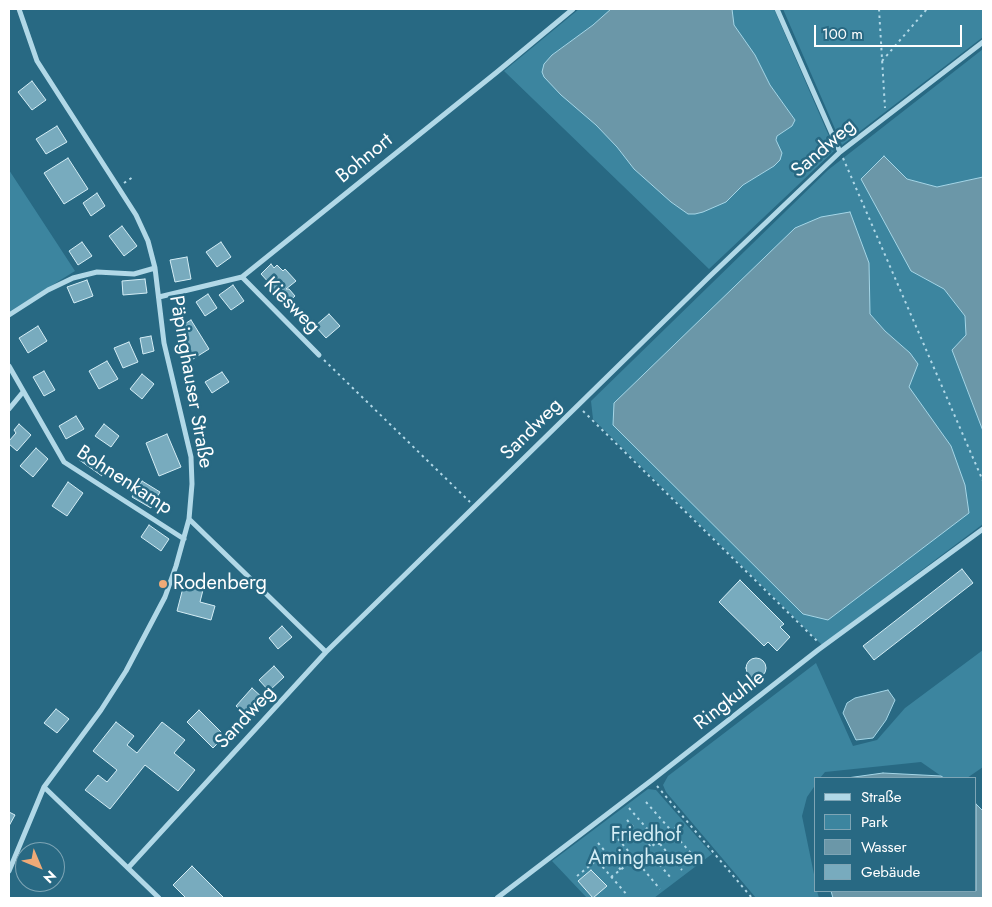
<!DOCTYPE html>
<meta charset="utf-8">
<style>
body{margin:0}
#map{position:relative;width:992px;height:907px;overflow:hidden;background:#286983;font-family:Jost,sans-serif}
canvas{display:block}
.frame{position:absolute;inset:0;border:10px solid #fff;pointer-events:none}
.legend{position:absolute;left:814px;top:777px;width:162px;height:115px;box-sizing:border-box;background:#286983;border:1px solid #7ea5b5;margin:0;padding:6px 9px;list-style:none;font-size:15px;color:#fff}
.legend li{display:flex;align-items:center;gap:10px;height:25px}
.legend b{width:25px;border:1px solid #7ea5b5}
.north{position:absolute;left:15px;top:842px;width:50px;height:50px;box-sizing:border-box;background:#286983;border:1px solid #7ea5b5;border-radius:50%;rotate:135deg;font-size:14px;font-weight:700;line-height:20px;text-align:center;color:#fff}
.north::after{content:'';display:block;margin:auto;width:18px;height:22px;background:#efaa77;clip-path:polygon(50% 0,100% 100%,50% 72%,0 100%)}
.scale{position:absolute;left:814px;top:25px;width:148px;height:22px;box-sizing:border-box;border:2px solid #fff;border-top:0;padding-left:6px;font-size:15px;line-height:18px;white-space:nowrap;color:#fff;-webkit-text-stroke:4px #286983;paint-order:stroke}
</style>
<div id="map">
<canvas width="992" height="907"></canvas>
<div class="frame"></div>
<ul class="legend">
<li><b style="height:6px;background:#b1d8e7"></b>Straße</li>
<li><b style="height:14px;background:#3c859f"></b>Park</li>
<li><b style="height:14px;background:#6b97a8"></b>Wasser</li>
<li><b style="height:14px;background:#78abbe"></b>Gebäude</li>
</ul>
<div class="north">N</div>
<div class="scale">100 m</div>
</div>
<script>
const context = document.querySelector('canvas').getContext('2d');
context.lineJoin = 'round';
function paint(path, color) { context.fillStyle = color; context.fill(path, 'evenodd'); }
const poly = rows => new Path2D(rows.map(r => 'M' + r).join(''));
function strokePath(path, color, width, dash) { context.strokeStyle = color; context.lineWidth = width; context.lineCap = dash ? 'butt' : 'round'; context.setLineDash(dash || []); context.stroke(path); }
function label(font, color, halo, rows, align = 'center') {
  context.font = font + ' Jost,sans-serif'; context.lineWidth = 5; context.setLineDash([]); context.textBaseline = 'middle'; context.strokeStyle = halo; context.fillStyle = color; for (const [text, x, y, turn = 0] of rows) {
    context.save(); context.translate(x, y); context.rotate((+turn || 0) * Math.PI / 180); context.textAlign = isNaN(turn) ? turn : align; if (halo) context.strokeText(text, 0, 0); context.fillText(text, 0, 0); context.restore();
  }
}
paint(poly([
 [579,9,611,9,593,25,552,55,544,77,596,125,617,147,634,169,671,202,688,214,726,202,743,185,774,166,777,136,792,126,795,120,770,85,755,55,734,25,732,9,774,9,835,150,709,269,504,71],
 [783,9,983,9,983,37,842,145],
 [983,49,983,177,937,187,907,179,884,157,911,271,944,289,965,316,966,335,952,350,983,431,983,524,822,645,593,419,591,401,828,170],
 [869,263,870,314,885,331,910,353,909,386,828,620,803,614,613,425],
 [9,170,75,271,9,312],
 [983,650,983,767,967,778,944,778,921,762,825,772,820,778,816,778,816,784,807,797,802,816,816,884,816,891,817,891,819,898,756,898,666,792,663,785,668,776,816,663,853,746,877,740,905,708],
 [648,789,656,790,712,854,654,898,587,898,552,861]
]), '#3c859f');
const water = poly([
 [611,9,732,9,734,25,755,55,770,85,795,120,792,126,777,136,776,140,782,153,780,160,774,166,743,185,726,202,703,212,695,214,688,214,671,202,634,169,617,147,596,125,561,95,544,77,542,72,544,64,552,55,593,25,611,9],
 [884,156,907,179,937,187,983,177,983,431,952,350,966,335,965,316,944,289,911,271,861,179,884,156],
 [850,212,869,263,870,314,885,331,910,353,918,364,909,387,951,446,965,485,969,513,828,620,803,614,613,425,614,403,795,228,821,217,850,212],
 [888,690,895,700,886,720,873,738,856,740,843,713,847,703,855,698,888,690],
 [883,773,941,776,944,778,847,778,883,773],
 [976,804,983,811,983,898,833,898,831,891,976,891,976,804]
]);
paint(water, '#6b97a8');
strokePath(water, '#a5d6e7', 1);
const building = poly([
 [32,81,46,100,32,110,18,92,32,81],
 [57,126,67,142,46,154,36,139,57,126],
 [68,158,88,189,64,204,44,173,68,158],
 [97,193,105,206,91,216,83,203,97,193],
 [122,226,137,246,124,256,109,236,122,226],
 [82,242,92,256,78,265,69,251,82,242],
 [221,242,231,257,217,267,206,252,221,242],
 [187,257,191,279,175,282,170,260,187,257],
 [271,264,274,268,277,265,283,271,285,269,296,281,286,289,289,289,295,296,286,304,280,298,281,296,261,274,271,264],
 [145,279,147,293,123,295,122,281,145,279],
 [87,280,93,296,74,303,67,287,87,280],
 [233,285,244,301,231,310,219,295,233,285],
 [208,294,217,308,205,316,196,302,208,294],
 [329,314,340,326,326,338,315,326,329,314],
 [191,320,209,349,193,359,175,330,191,320],
 [38,326,47,341,28,353,19,338,38,326],
 [151,336,154,351,143,354,140,338,151,336],
 [129,342,138,362,123,368,114,348,129,342],
 [107,361,118,379,99,389,89,371,107,361],
 [44,371,55,390,44,396,33,377,44,371],
 [222,372,229,382,212,393,205,382,222,372],
 [142,374,154,384,142,399,130,389,142,374],
 [76,416,84,429,66,439,59,426,76,416],
 [19,424,31,435,17,451,9,444,9,441,16,433,14,430,19,424],
 [104,424,119,436,111,447,95,436,104,424],
 [167,434,181,467,159,476,146,443,167,434],
 [36,448,48,459,33,477,20,466,36,448],
 [84,450,108,466,102,476,78,459,84,450],
 [142,481,160,492,151,508,132,497,142,481],
 [68,482,83,493,67,516,52,506,68,482],
 [149,525,169,539,161,551,141,537,149,525],
 [962,569,973,583,874,660,863,646,962,569],
 [740,580,784,624,780,627,790,637,777,651,768,642,764,646,719,602,740,580],
 [184,584,203,590,200,602,215,606,211,620,177,611,184,584],
 [282,626,292,637,278,649,269,638,282,626],
 '746 668a10 10 0 1 1 20 0a10 10 0 1 1-20 0Z',
 [274,666,284,677,269,691,259,680,274,666],
 [252,688,264,699,248,717,236,706,252,688],
 [56,709,69,719,57,733,44,723,56,709],
 [199,710,225,736,213,748,187,722,199,710],
 [116,722,134,736,127,745,137,753,162,722,185,740,174,753,195,770,178,791,145,765,110,809,85,790,98,775,107,782,117,770,93,751,116,722],
 [9,812,15,815,9,826,9,812],
 [192,866,224,898,186,898,173,885,192,866],
 [591,870,607,886,593,898,578,881,591,870]
]);
paint(building, '#78abbe');
strokePath(building, '#d4edf5', 1);
strokePath(poly([
 [879,9,885,108],
 [882,61,927,9],
 [843,158,983,481],
 [124,183,133,177],
 [324,360,470,502],
 [583,411,817,641],
 [657,786,752,898],
 [646,802,697,860],
 [629,808,657,840],
 [627,820,651,847],
 [614,834,660,889],
 [657,839,661,842,659,844,656,843,657,839],
 [660,841,676,827],
 [598,843,621,870],
 [660,844,682,870],
 [647,850,671,878],
 [594,857,628,896],
 [577,876,597,860],
 [611,877,656,843]
]), '#b1d8e7', 2, [2.5, 4]);
strokePath(poly([
 [777,9,840,152],
 [242,277,319,355],
 [159,297,242,277,497,72,573,9],
 [9,315,48,290,73,278,97,272,134,274,155,268],
 [9,366,64,462,184,539],
 [9,409,23,392],
 [189,519,326,652],
 [44,787,159,898],
 [128,868,326,652,710,276,840,152,983,42],
 [9,871,44,787,101,710,126,671,165,597,176,566,189,519,192,484,191,457,164,343,155,268,148,241,136,215,37,61,19,9],
 [497,898,652,780,818,650,983,529]
]), '#b1d8e7', 5);
for (const [x, y, r, color] of [
 [163,584,5,"#efaa77"]
]) { const dot = new Path2D(); dot.arc(x, y, r, 0, 2 * Math.PI); context.fillStyle = color; context.fill(dot); strokePath(dot, '#286983', 2); }
label('20px', '#fff', '#286983', [
 ["Sandweg",824,149,-41],
 ["Bohnort",365,159,-39],
 ["Kiesweg",291,306,45],
 ["Päpinghauser Straße",190,382,80],
 ["Sandweg",532,430,-45],
 ["Bohnenkamp",124,481,33],
 ["Ringkuhle",730,701,-38],
 ["Sandweg",246,718,-47]
]);
label('20px', '#fff', '#286983', [
 ["Rodenberg",173,584]
], 'left');
label('20px', '#d4edf5', '#286983', [
 ["Friedhof",646,836],
 ["Aminghausen",646,859]
]);
</script>
